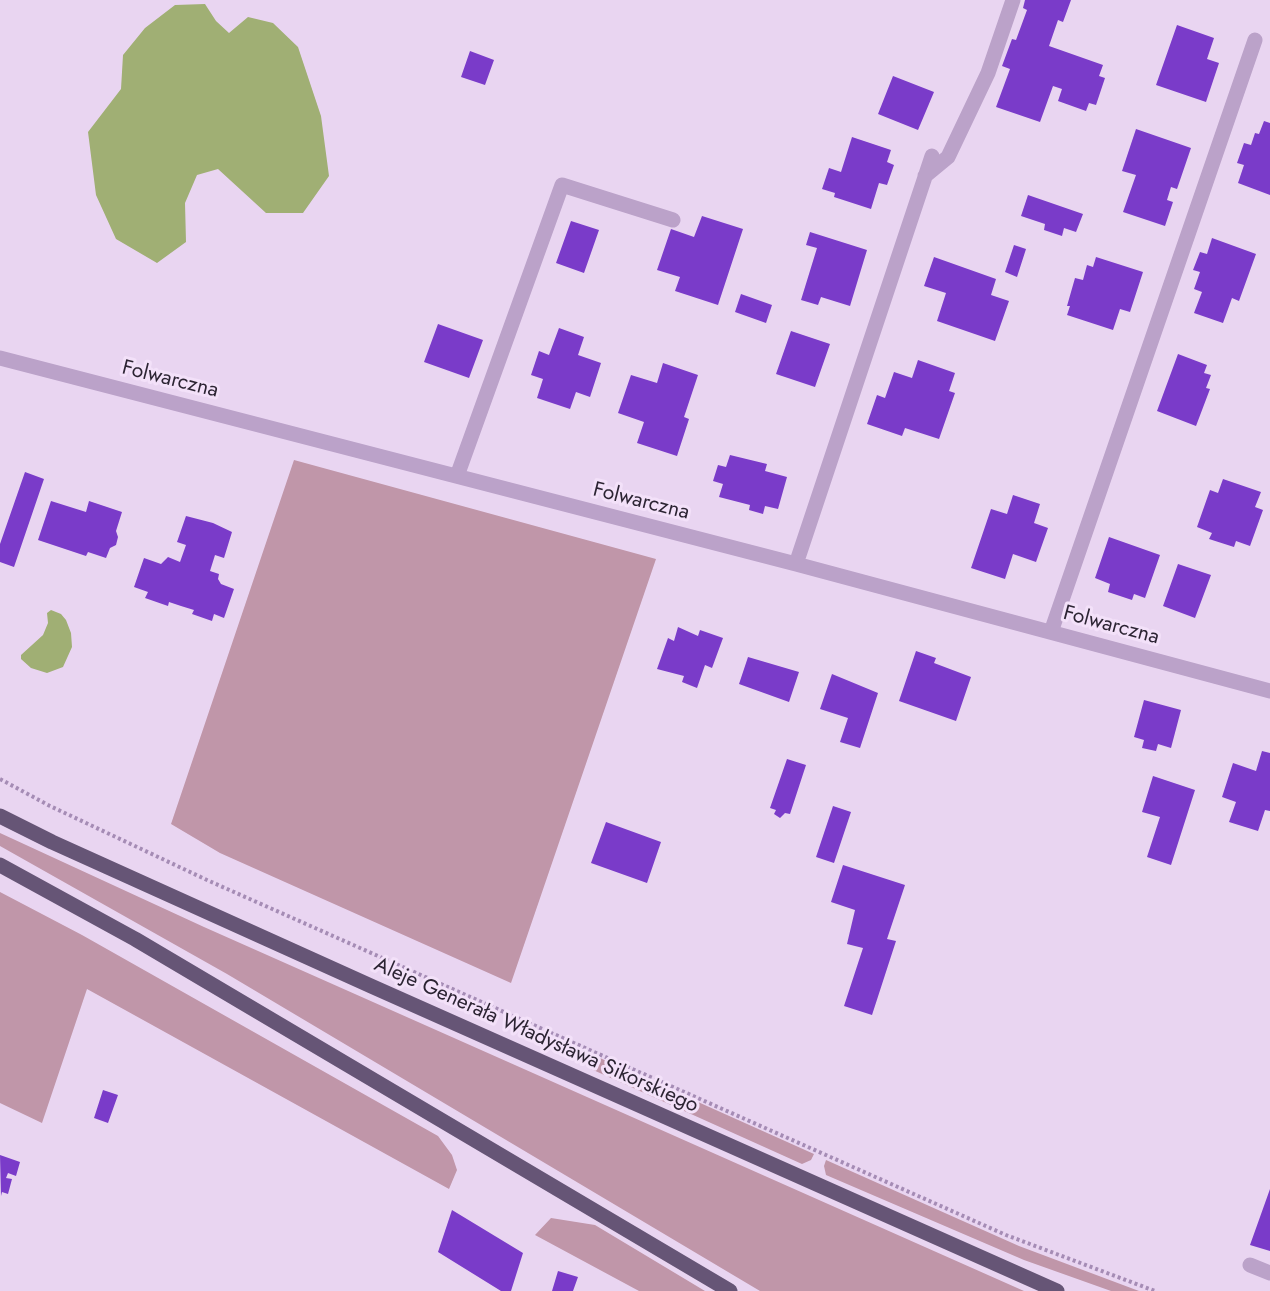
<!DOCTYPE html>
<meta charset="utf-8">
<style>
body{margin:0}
canvas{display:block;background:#e9d5f1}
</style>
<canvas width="1270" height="1291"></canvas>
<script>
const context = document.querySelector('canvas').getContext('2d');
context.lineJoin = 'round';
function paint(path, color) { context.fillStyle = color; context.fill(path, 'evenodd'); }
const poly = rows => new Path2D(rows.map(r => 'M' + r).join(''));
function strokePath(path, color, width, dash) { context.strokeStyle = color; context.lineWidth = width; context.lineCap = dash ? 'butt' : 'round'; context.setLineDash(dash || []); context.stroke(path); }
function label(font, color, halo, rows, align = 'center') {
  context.font = font + ' Jost,sans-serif'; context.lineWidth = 6; context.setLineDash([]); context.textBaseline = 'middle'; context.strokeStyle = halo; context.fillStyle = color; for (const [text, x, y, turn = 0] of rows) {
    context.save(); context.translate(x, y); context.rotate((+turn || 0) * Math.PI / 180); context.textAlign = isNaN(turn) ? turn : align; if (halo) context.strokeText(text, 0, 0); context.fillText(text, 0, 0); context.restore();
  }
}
paint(poly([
 [294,460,656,559,511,983,220,853,171,824],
 [0,833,204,927,1024,1291,760,1291,227,974,0,846],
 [0,892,82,935,438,1136,452,1155,457,1170,449,1189,87,989,42,1123,0,1103],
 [591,1054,814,1154,811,1160,802,1164,591,1069],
 [826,1160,1019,1246,1139,1291,1111,1291,1024,1260,826,1175,824,1166],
 [551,1218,595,1225,705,1291,639,1291,535,1235]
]), '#c096a9');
paint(poly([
 [205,4,216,21,229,33,248,17,273,23,298,47,321,116,329,176,303,213,266,213,218,169,197,175,185,203,186,242,157,263,116,239,96,195,88,132,121,89,123,55,145,28,175,5],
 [51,610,61,614,66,620,71,633,72,647,63,667,47,673,31,668,21,659,21,655,43,635,48,623,47,613]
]), '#a0af74');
paint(poly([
 [1025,0,1071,0,1063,22,1058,20,1049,46,1103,65,1099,76,1105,78,1096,105,1089,103,1086,111,1058,101,1062,89,1053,86,1040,122,996,107,1010,69,1002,66,1012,39,1016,40,1027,10,1023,8],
 [1177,25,1214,38,1207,59,1219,63,1206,102,1156,85],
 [470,51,494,60,485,85,461,77],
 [893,76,934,92,918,130,878,114],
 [1264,121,1270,123,1270,195,1238,183,1244,165,1237,163,1244,143,1251,145,1255,133,1259,134],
 [1136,129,1191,148,1177,189,1171,187,1167,200,1173,202,1165,226,1123,212,1136,175,1122,171],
 [852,137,891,150,887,162,894,165,887,185,879,183,871,209,834,197,835,193,822,189,829,168,841,172],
 [1028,195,1083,214,1076,232,1064,228,1062,236,1044,230,1045,224,1021,216],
 [702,216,743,229,718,305,675,291,680,277,657,270,671,229,694,237],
 [571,221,599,230,584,273,556,263],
 [810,232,867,250,850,306,821,297,818,305,801,300,817,248,806,245],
 [1212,238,1256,254,1239,301,1232,298,1223,323,1194,313,1202,292,1194,289,1200,272,1193,270,1200,252,1207,254],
 [1014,245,1026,249,1017,277,1005,272],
 [934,257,996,279,991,295,1009,301,995,341,937,321,946,293,924,286],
 [1096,257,1143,272,1130,312,1120,309,1113,330,1067,315,1070,306,1067,306,1075,278,1083,280,1087,265,1093,267],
 [741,294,772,305,766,323,735,312],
 [438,324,483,340,469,378,424,362],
 [559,328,584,337,578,355,601,363,590,397,576,392,570,409,537,398,543,379,531,375,539,351,549,355],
 [791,331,830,344,815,387,776,374],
 [1178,354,1207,365,1204,373,1211,375,1206,388,1210,389,1196,426,1157,411],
 [918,360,955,373,949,391,955,393,939,439,905,428,902,436,867,424,877,395,885,398,894,372,912,378],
 [663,363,698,375,684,417,689,419,677,456,637,443,644,422,618,413,631,375,657,383],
 [730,455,767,464,765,471,787,477,778,509,765,506,763,514,749,510,750,505,719,497,723,484,713,481,718,465,726,467],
 [25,472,44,479,14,567,0,562,0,544],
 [1223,479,1261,492,1255,507,1263,510,1250,546,1236,541,1234,547,1209,539,1212,533,1197,527,1210,490,1218,493],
 [1013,495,1040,504,1034,523,1048,528,1036,562,1013,554,1005,579,971,568,991,509,1007,514],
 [51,501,86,512,89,501,122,512,116,531,118,537,116,545,110,548,106,558,88,552,86,556,38,540],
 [186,516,213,523,232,532,224,558,215,555,210,571,219,574,218,579,221,584,234,589,224,618,214,614,212,621,192,614,194,610,181,606,169,602,168,606,145,598,148,592,134,587,144,558,161,564,168,557,180,562,186,545,177,542],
 [1109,537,1160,555,1145,598,1134,594,1132,600,1108,592,1110,584,1095,578],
 [1178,564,1211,575,1195,618,1163,606],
 [678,627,698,636,700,630,723,638,712,668,705,665,697,688,682,682,684,676,657,669,668,638,674,641],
 [916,651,936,658,934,663,971,677,956,721,899,701],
 [748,657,799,672,789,702,739,684],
 [832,674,878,693,860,748,840,742,848,718,820,709],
 [1144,700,1181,710,1171,748,1158,744,1156,751,1142,748,1144,740,1134,737],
 [1262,751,1270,753,1270,811,1265,810,1258,831,1229,822,1236,802,1222,797,1233,763,1256,771],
 [787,759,806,765,790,814,785,813,780,818,774,814,776,810,770,808],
 [1153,776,1195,790,1171,865,1147,857,1160,817,1142,812],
 [833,806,851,812,834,863,816,857],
 [606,822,661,842,647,883,591,863],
 [843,865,905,885,887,939,896,941,872,1015,844,1006,863,948,847,944,855,910,831,902],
 [103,1090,118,1095,108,1123,94,1118],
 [0,1155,20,1162,16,1176,8,1173,6,1178,12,1179,8,1194,2,1192,1,1196],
 [1270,1189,1270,1251,1250,1245],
 [452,1210,523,1253,511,1291,501,1291,438,1252],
 [558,1271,578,1277,573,1291,552,1291]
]), '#7a3bc9');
strokePath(poly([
 [0,779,50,806,207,880,1006,1235,1155,1291]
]), '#a58cb5', 4, [3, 3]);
strokePath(poly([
 [925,176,948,157,988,73,1013,0],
 [0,358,796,564,1270,691],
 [457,476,562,185,673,220],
 [796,564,932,156],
 [1051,632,1255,40],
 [1250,1265,1270,1273]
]), '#bba2c9', 15);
strokePath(poly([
 [0,816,52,842,371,986,1057,1291],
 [0,865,135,939,730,1291]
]), '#665576', 15);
label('21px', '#2c2433', '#f3e1f9', [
 ["Folwarczna",170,380,14],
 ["Folwarczna",641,502,14],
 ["Folwarczna",1111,626,15],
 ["Aleje Generała Władysława Sikorskiego",536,1036,24]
]);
</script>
